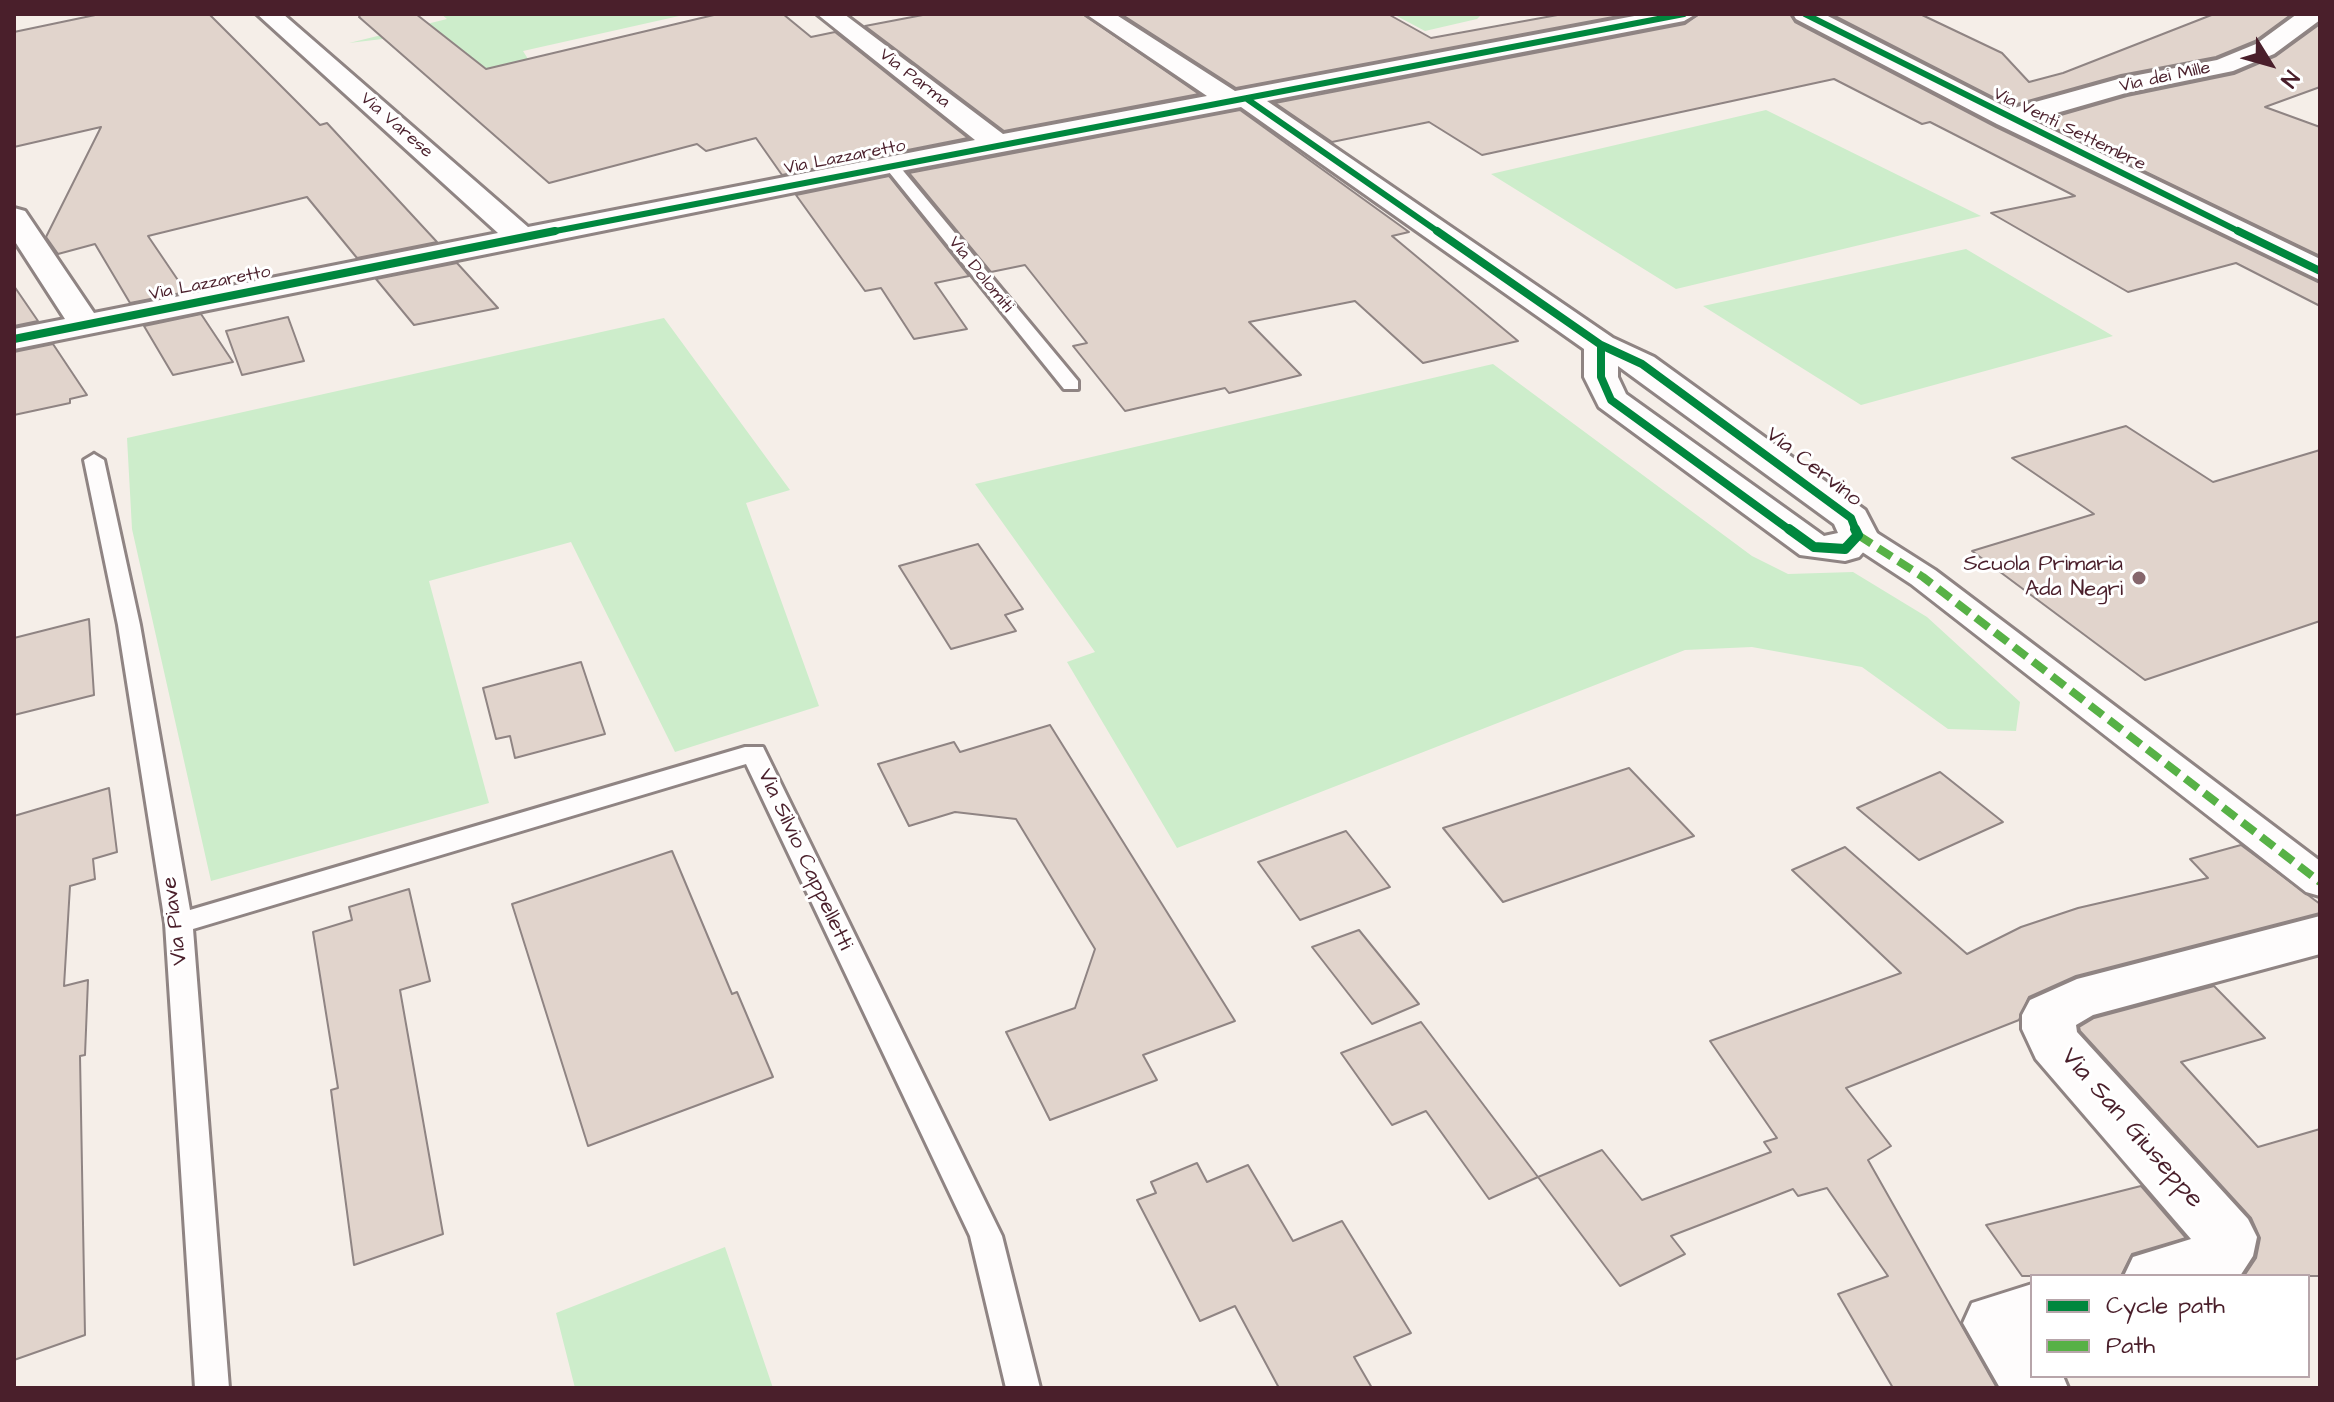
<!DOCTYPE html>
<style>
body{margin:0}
#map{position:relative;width:2334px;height:1402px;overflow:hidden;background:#f5eee8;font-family:"Architects Daughter",sans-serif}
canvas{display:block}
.frame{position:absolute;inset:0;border:16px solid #4a1f2b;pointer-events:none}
.legend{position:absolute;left:2030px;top:1274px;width:280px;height:104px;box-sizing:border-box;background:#fff;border:2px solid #b7a5aa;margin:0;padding:10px 14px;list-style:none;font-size:24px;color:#4a1f2b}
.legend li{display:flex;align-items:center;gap:16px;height:40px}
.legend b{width:40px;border:2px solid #b7a5aa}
.north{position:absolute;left:2230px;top:24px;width:80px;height:80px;-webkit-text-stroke:6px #fff;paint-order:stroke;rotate:127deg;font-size:22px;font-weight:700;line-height:32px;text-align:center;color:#4a1f2b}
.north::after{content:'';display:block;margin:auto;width:28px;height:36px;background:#4a1f2b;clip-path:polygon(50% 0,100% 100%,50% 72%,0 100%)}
</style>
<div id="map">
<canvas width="2334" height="1402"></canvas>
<div class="frame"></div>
<ul class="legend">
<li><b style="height:10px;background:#00873e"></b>Cycle path</li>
<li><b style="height:10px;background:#57b146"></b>Path</li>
</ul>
<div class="north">N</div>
</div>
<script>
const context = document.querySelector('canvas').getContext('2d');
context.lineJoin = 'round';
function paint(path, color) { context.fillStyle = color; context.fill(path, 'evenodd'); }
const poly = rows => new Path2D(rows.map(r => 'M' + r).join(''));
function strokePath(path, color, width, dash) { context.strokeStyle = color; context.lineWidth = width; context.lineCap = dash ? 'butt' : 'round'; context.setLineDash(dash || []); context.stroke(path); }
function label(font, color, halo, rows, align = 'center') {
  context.font = font + ' "Architects Daughter",sans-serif'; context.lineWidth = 6; context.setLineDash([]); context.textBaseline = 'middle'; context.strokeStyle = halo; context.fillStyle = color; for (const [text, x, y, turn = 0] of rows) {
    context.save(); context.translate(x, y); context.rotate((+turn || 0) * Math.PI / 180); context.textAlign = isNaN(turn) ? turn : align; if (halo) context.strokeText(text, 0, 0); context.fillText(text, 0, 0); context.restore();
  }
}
paint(poly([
 [441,14,688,14,523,51,528,59,439,81,399,37,349,43,447,19],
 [1393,14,1482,14,1477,19,1425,31],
 [1766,110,1981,216,1676,289,1491,174],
 [1966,249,2113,336,1861,405,1703,306],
 [664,318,790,490,746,503,819,706,675,752,571,542,429,581,489,803,211,881,132,529,127,438],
 [1493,364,1752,556,1788,574,1853,572,1927,617,2020,702,2016,731,1948,729,1862,667,1752,647,1685,650,1177,848,1067,662,1095,652,975,484],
 [725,1247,773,1388,575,1388,556,1313]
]), '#cdedcb');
const building = poly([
 [100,14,209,14,320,125,327,123,437,242,357,258,307,197,148,236,186,292,130,303,95,244,58,254,46,237,101,127,14,147,14,32,100,14],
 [361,14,416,14,486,69,718,14,783,14,811,37,835,32,968,138,782,175,756,138,706,151,697,144,549,183,359,17,361,14],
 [928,14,1083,14,1199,94,1004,131,865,26,928,14],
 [1121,14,1388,14,1431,38,1563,14,1629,14,1236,88,1121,14],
 [1699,14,1790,14,1795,22,1996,127,2320,283,2320,306,2236,263,2128,292,1991,213,2075,196,1930,122,1922,124,1834,79,1482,155,1429,122,1332,142,1275,103,1685,24,1699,14],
 [1831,14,1920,14,2002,53,2029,82,2063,73,2214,14,2292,14,2255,41,2216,57,2121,75,2010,106,1831,14],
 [2320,24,2320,87,2265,107,2320,127,2320,256,2040,121,2127,96,2234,74,2276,56,2320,24],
 [1240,110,1409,232,1392,236,1518,341,1423,363,1355,301,1249,322,1301,375,1229,393,1225,388,1125,411,1073,346,1087,343,1025,265,991,272,909,173,1240,110],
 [889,176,969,276,935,283,967,329,914,339,881,288,865,291,796,195,889,176],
 [457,263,498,308,414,325,376,279,457,263],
 [14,286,38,321,14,326,14,286],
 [201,314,233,362,173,375,144,326,201,314],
 [288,317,304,361,242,375,226,331,288,317],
 [53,344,87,395,70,399,70,403,14,415,14,352,53,344],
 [2126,426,2213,482,2320,450,2320,621,2145,680,1972,551,2094,514,2012,458,2126,426],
 [978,544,1023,609,1005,615,1016,631,951,649,899,566,978,544],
 [89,619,94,695,14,715,14,638,89,619],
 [581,662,605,734,515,758,510,736,496,739,483,688,581,662],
 [1050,725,1235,1021,1143,1055,1157,1080,1050,1120,1006,1032,1075,1008,1095,949,1016,819,955,812,909,826,878,764,954,742,960,752,1050,725],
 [1629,768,1694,836,1503,902,1443,828,1629,768],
 [1940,772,2003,822,1919,860,1857,808,1940,772],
 [109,788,117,852,93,859,95,879,70,886,64,986,88,980,85,1055,80,1056,85,1335,14,1360,14,816,109,788],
 [1346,831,1390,887,1300,920,1258,862,1346,831],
 [2241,845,2320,904,2320,913,2076,976,2029,997,2019,1020,1846,1088,1891,1146,1868,1160,1997,1388,1893,1388,1838,1294,1888,1276,1827,1188,1798,1196,1793,1189,1671,1236,1685,1254,1620,1286,1538,1177,1602,1150,1642,1200,1771,1152,1764,1142,1777,1138,1710,1041,1901,973,1792,870,1845,847,1967,954,2021,927,2078,908,2208,878,2190,859,2241,845],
 [672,851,732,994,737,992,773,1077,588,1146,512,904,672,851],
 [409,889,430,981,400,990,443,1234,354,1265,331,1090,338,1088,313,932,352,920,349,907,409,889],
 [1359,930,1419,1004,1372,1024,1312,947,1359,930],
 [2214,986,2265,1038,2181,1062,2258,1147,2320,1129,2320,1276,2244,1276,2256,1258,2260,1238,2251,1218,2080,1031,2079,1027,2094,1018,2214,986],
 [1421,1022,1510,1140,1538,1177,1489,1199,1426,1111,1392,1125,1341,1053,1421,1022],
 [1197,1163,1207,1182,1248,1165,1293,1241,1342,1221,1411,1333,1354,1357,1372,1388,1279,1388,1235,1306,1200,1321,1137,1200,1156,1193,1151,1182,1197,1163],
 [2141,1186,2186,1238,2132,1254,2121,1276,2022,1276,1986,1225,2141,1186]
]);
paint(building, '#e1d4cc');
strokePath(building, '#8f8483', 2);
const service = poly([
 [890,159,895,161,1078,381,1078,389,1064,389,885,167,882,164,890,159],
 [94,454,104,460,140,625,190,910,745,747,763,747,1002,1236,1040,1388,1006,1388,970,1236,746,764,193,929,229,1388,195,1388,165,923,118,625,84,460,94,454]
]);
const pedestrian = poly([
 [1858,525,1869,528,1935,570,2320,861,2320,896,2306,892,1911,584,1847,542,1842,535,1847,528,1858,525]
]);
const minor = poly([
 [257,14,283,14,528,227,975,140,817,14,844,14,1003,134,1207,96,1086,14,1115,14,1235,91,1645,14,1696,14,1684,21,1267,101,1613,338,1654,357,1865,510,1878,535,1859,557,1845,561,1800,555,1599,407,1584,377,1584,349,1241,107,890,173,14,349,14,329,65,319,14,240,14,208,25,211,94,313,498,233,257,14],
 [1618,366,1834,524,1838,533,1824,536,1626,394,1618,377,1618,366],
 [1793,14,1824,14,2010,109,2122,78,2217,60,2256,44,2297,14,2320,14,2320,20,2274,54,2233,71,2126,93,2032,120,2320,259,2320,280,1997,124,1796,19,1793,14],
 [2320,916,2320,954,2093,1015,2076,1025,2077,1032,2248,1219,2257,1237,2253,1256,2240,1276,2124,1276,2133,1257,2191,1239,2036,1059,2022,1029,2022,1015,2030,1000,2077,979,2320,916],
 [2032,1284,2032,1376,2063,1376,2068,1388,2000,1388,1963,1323,1972,1303,2032,1284]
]);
strokePath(service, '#8f8483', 6);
strokePath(pedestrian, '#8f8483', 6);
strokePath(minor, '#8f8483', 6);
paint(service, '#fefcfc');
paint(pedestrian, '#fefcfc');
paint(minor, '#fefcfc');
strokePath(poly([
 [1858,535,1923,577,2320,882]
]), '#57b146', 8, [16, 8]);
strokePath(poly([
 [1805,14,2242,233],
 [1247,99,1440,233],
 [545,233,1684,14]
]), '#00873e', 6);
strokePath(poly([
 [1437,231,1601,345],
 [2238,231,2320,271],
 [14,339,555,231],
 [1601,345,1642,364,1851,518,1856,531],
 [1601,345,1601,377,1611,400,1791,531]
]), '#00873e', 8);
strokePath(poly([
 [1789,529,1814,547,1845,549,1858,535,1855,529]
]), '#00873e', 10);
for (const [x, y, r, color] of [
 [2139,578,8,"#86676d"]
]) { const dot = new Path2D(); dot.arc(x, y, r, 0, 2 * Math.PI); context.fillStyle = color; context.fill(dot); strokePath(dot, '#fff', 3); }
label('18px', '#4a1f2b', '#fff', [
 ["Via dei Mille",2165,78,-12],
 ["Via Parma",914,79,38],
 ["Via Varese",396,126,41],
 ["Via Venti Settembre",2069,130,26],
 ["Via Lazzaretto",845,158,-11],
 ["Via Dolomiti",980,275,51],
 ["Via Lazzaretto",210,284,-11]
]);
label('22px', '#4a1f2b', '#fff', [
 ["Via Cervino",1813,468,38],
 ["Via Silvio Cappelletti",804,860,65],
 ["Via Piave",176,921,-97]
]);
label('22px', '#4a1f2b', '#fff', [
 ["Scuola Primaria",2123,565],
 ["Ada Negri",2123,590]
], 'right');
label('26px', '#4a1f2b', '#fff', [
 ["Via San Giuseppe",2131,1129,49]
]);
</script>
